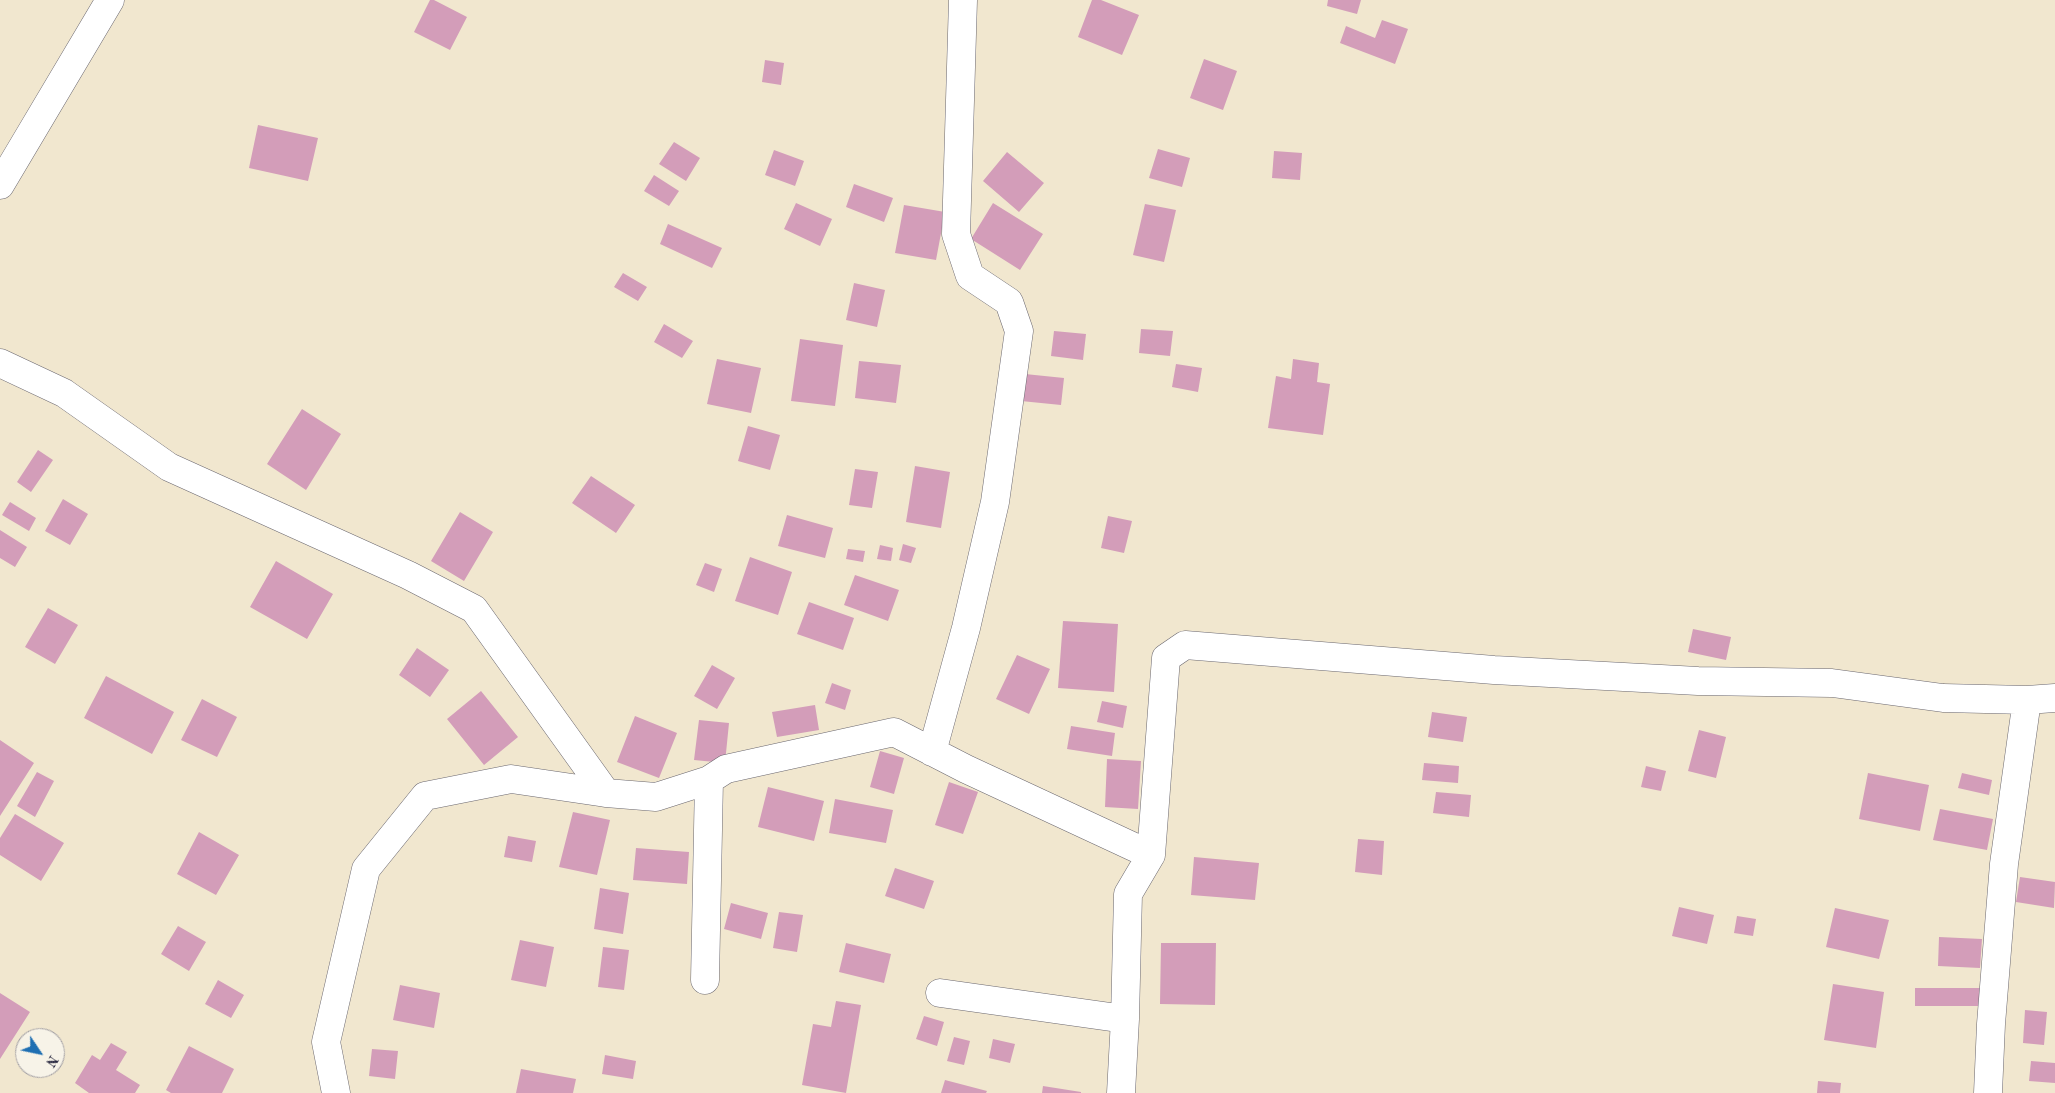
<!DOCTYPE html>
<style>
body{margin:0}
#map{position:relative;width:2055px;height:1093px;overflow:hidden;background:#f1e7cf;font-family:"Old Standard TT",serif}
canvas{display:block}
.north{position:absolute;left:15px;top:1028px;width:50px;height:50px;box-sizing:border-box;background:#f7f3e8;border:1px solid #a29fa3;border-radius:50%;rotate:124deg;font-size:14px;font-weight:700;line-height:20px;text-align:center;color:#22223b}
.north::after{content:'';display:block;margin:auto;width:18px;height:22px;background:#1f6fb2;clip-path:polygon(50% 0,100% 100%,50% 72%,0 100%)}
</style>
<div id="map">
<canvas width="2055" height="1093"></canvas>
<div class="north">N</div>
</div>
<script>
const context = document.querySelector('canvas').getContext('2d');
context.lineJoin = 'round';
function paint(path, color) { context.fillStyle = color; context.fill(path, 'evenodd'); }
const poly = rows => new Path2D(rows.map(r => 'M' + r).join(''));
function strokePath(path, color, width, dash) { context.strokeStyle = color; context.lineWidth = width; context.lineCap = dash ? 'butt' : 'round'; context.setLineDash(dash || []); context.stroke(path); }
paint(poly([
 [430,0,434,0,467,17,450,50,414,32],
 [1092,0,1101,0,1139,15,1122,55,1078,37],
 [1328,0,1361,0,1357,14,1327,6],
 [1382,20,1408,29,1395,64,1340,43,1346,26,1375,38],
 [1204,59,1237,71,1223,110,1190,98],
 [765,60,784,63,781,85,762,82],
 [258,125,318,138,308,181,249,168],
 [674,142,700,158,686,181,659,164],
 [1158,149,1190,158,1182,187,1149,178],
 [774,150,804,161,795,186,765,175],
 [1274,151,1302,153,1300,180,1272,178],
 [1007,152,1044,183,1019,212,983,181],
 [654,175,679,191,669,206,644,191],
 [854,184,893,198,884,222,846,207],
 [796,203,832,219,820,246,784,229],
 [993,203,1043,234,1020,270,971,239],
 [1145,204,1176,210,1164,262,1133,255],
 [904,205,945,212,936,260,895,253],
 [668,224,722,248,712,268,660,244],
 [623,273,647,287,638,301,614,287],
 [854,283,885,290,877,327,846,320],
 [664,324,693,341,682,358,654,342],
 [1141,329,1173,331,1170,356,1139,353],
 [1054,331,1086,334,1083,360,1051,356],
 [800,339,843,345,835,406,791,401],
 [717,359,761,368,751,413,707,404],
 [1293,359,1319,363,1317,382,1330,384,1323,435,1268,428,1276,376,1291,379],
 [859,361,901,365,896,403,855,398],
 [1176,364,1202,368,1198,392,1172,387],
 [1025,374,1064,378,1061,405,1021,401],
 [302,409,341,434,306,490,267,464],
 [748,426,780,435,770,470,738,461],
 [38,450,53,460,31,492,17,482],
 [915,466,950,472,941,528,906,522],
 [855,469,878,472,872,508,849,505],
 [591,476,635,505,616,533,572,503],
 [63,499,88,514,70,545,45,531],
 [10,502,36,518,29,531,2,515],
 [460,512,493,532,464,581,431,561],
 [787,515,833,528,825,558,778,546],
 [1108,516,1132,521,1124,553,1101,548],
 [0,530,27,547,15,567,0,558],
 [903,544,916,548,911,563,899,560],
 [880,545,893,548,891,561,877,559],
 [848,549,865,551,863,562,846,559],
 [750,557,792,572,778,615,735,601],
 [276,561,333,594,307,639,250,607],
 [705,563,722,569,714,592,696,585],
 [855,575,899,590,888,621,844,605],
 [809,602,854,618,843,650,797,634],
 [48,608,78,625,55,664,25,647],
 [1063,621,1118,624,1114,692,1058,688],
 [1693,629,1731,637,1726,660,1688,652],
 [417,648,449,670,430,697,399,675],
 [1017,655,1050,669,1029,714,996,699],
 [712,665,735,678,717,709,694,696],
 [106,676,174,712,152,754,84,718],
 [832,683,851,690,845,710,825,703],
 [481,691,518,737,484,765,447,719],
 [202,699,237,717,217,757,181,740],
 [1102,701,1127,706,1123,728,1097,722],
 [815,705,819,730,777,737,772,712],
 [1432,712,1467,717,1463,742,1428,737],
 [635,716,677,733,659,778,617,762],
 [699,720,729,723,725,763,694,760],
 [1071,726,1115,733,1112,756,1067,749],
 [1699,730,1726,737,1716,778,1688,771],
 [0,740,34,763,0,816],
 [880,751,904,758,894,794,870,787],
 [1107,759,1141,761,1138,809,1105,807],
 [1424,763,1459,766,1458,783,1422,780],
 [1646,766,1666,771,1661,791,1641,787],
 [37,772,54,781,35,817,17,806],
 [1868,773,1929,785,1920,831,1859,819],
 [1962,773,1992,780,1989,795,1958,788],
 [949,782,978,792,963,834,935,825],
 [768,787,824,801,814,841,758,827],
 [1436,792,1471,795,1469,817,1433,813],
 [835,799,893,810,886,843,829,833],
 [1940,809,1993,819,1987,850,1933,840],
 [573,812,610,820,597,875,559,867],
 [15,814,64,843,41,881,0,855,0,838],
 [199,832,239,855,216,895,177,874],
 [508,836,536,841,532,862,504,857],
 [1358,839,1384,841,1382,875,1355,872],
 [636,848,689,852,687,884,633,880],
 [1194,857,1259,863,1255,900,1191,895],
 [895,868,934,881,924,909,885,896],
 [2020,877,2055,882,2054,908,2016,902],
 [600,888,629,893,623,934,594,929],
 [731,903,768,913,761,939,724,929],
 [1679,907,1714,915,1707,944,1672,936],
 [1835,908,1889,920,1879,959,1826,947],
 [779,912,803,915,797,952,773,948],
 [1737,916,1756,919,1753,936,1734,933],
 [178,926,206,942,189,971,161,954],
 [1939,937,1982,939,1980,968,1938,966],
 [520,940,554,947,546,987,511,980],
 [846,943,891,954,884,983,839,972],
 [1161,943,1216,943,1215,1005,1160,1004],
 [603,947,629,950,624,990,598,987],
 [218,980,244,995,231,1018,205,1004],
 [1833,984,1884,992,1876,1048,1824,1040],
 [400,985,440,993,434,1028,393,1020],
 [1915,988,1982,988,1982,1006,1915,1006],
 [0,993,30,1012,0,1059],
 [836,1001,861,1005,846,1093,802,1085,813,1024,831,1027],
 [2025,1010,2047,1012,2044,1045,2023,1043],
 [924,1016,944,1022,937,1046,916,1039],
 [954,1037,970,1041,964,1065,947,1061],
 [993,1039,1015,1044,1010,1063,989,1058],
 [111,1043,127,1052,116,1070,140,1085,135,1093,89,1093,75,1083,92,1055,100,1060],
 [189,1046,234,1069,222,1093,171,1093,166,1090],
 [372,1049,398,1051,395,1079,369,1076],
 [605,1055,636,1061,633,1079,602,1074],
 [2031,1061,2055,1063,2055,1083,2029,1081],
 [521,1069,576,1079,573,1093,516,1093],
 [945,1080,987,1091,986,1093,941,1093],
 [1818,1081,1841,1083,1840,1093,1817,1093],
 [1043,1086,1081,1092,1081,1093,1042,1093]
]), '#d39db9');
const minor = poly([
 [0,185,110,0],
 [0,363,64,393,169,467,408,575,474,609,606,793,656,797,709,780,726,769,894,732,966,769,1151,855],
 [932,752,966,628,995,502,1019,331,1009,302,970,276,956,234,963,0],
 [705,980,709,780],
 [940,993,1125,1019],
 [336,1093,326,1042,366,869,425,796,511,779,606,793],
 [1121,1093,1125,1019,1128,894,1151,855,1166,658,1185,645,1494,670,1698,681,1832,683,1943,698,2027,700,2055,698],
 [1988,1093,1991,1024,2004,864,2027,700]
]);
strokePath(minor, '#6a676f', 29);
strokePath(minor, '#fff', 28);
</script>
